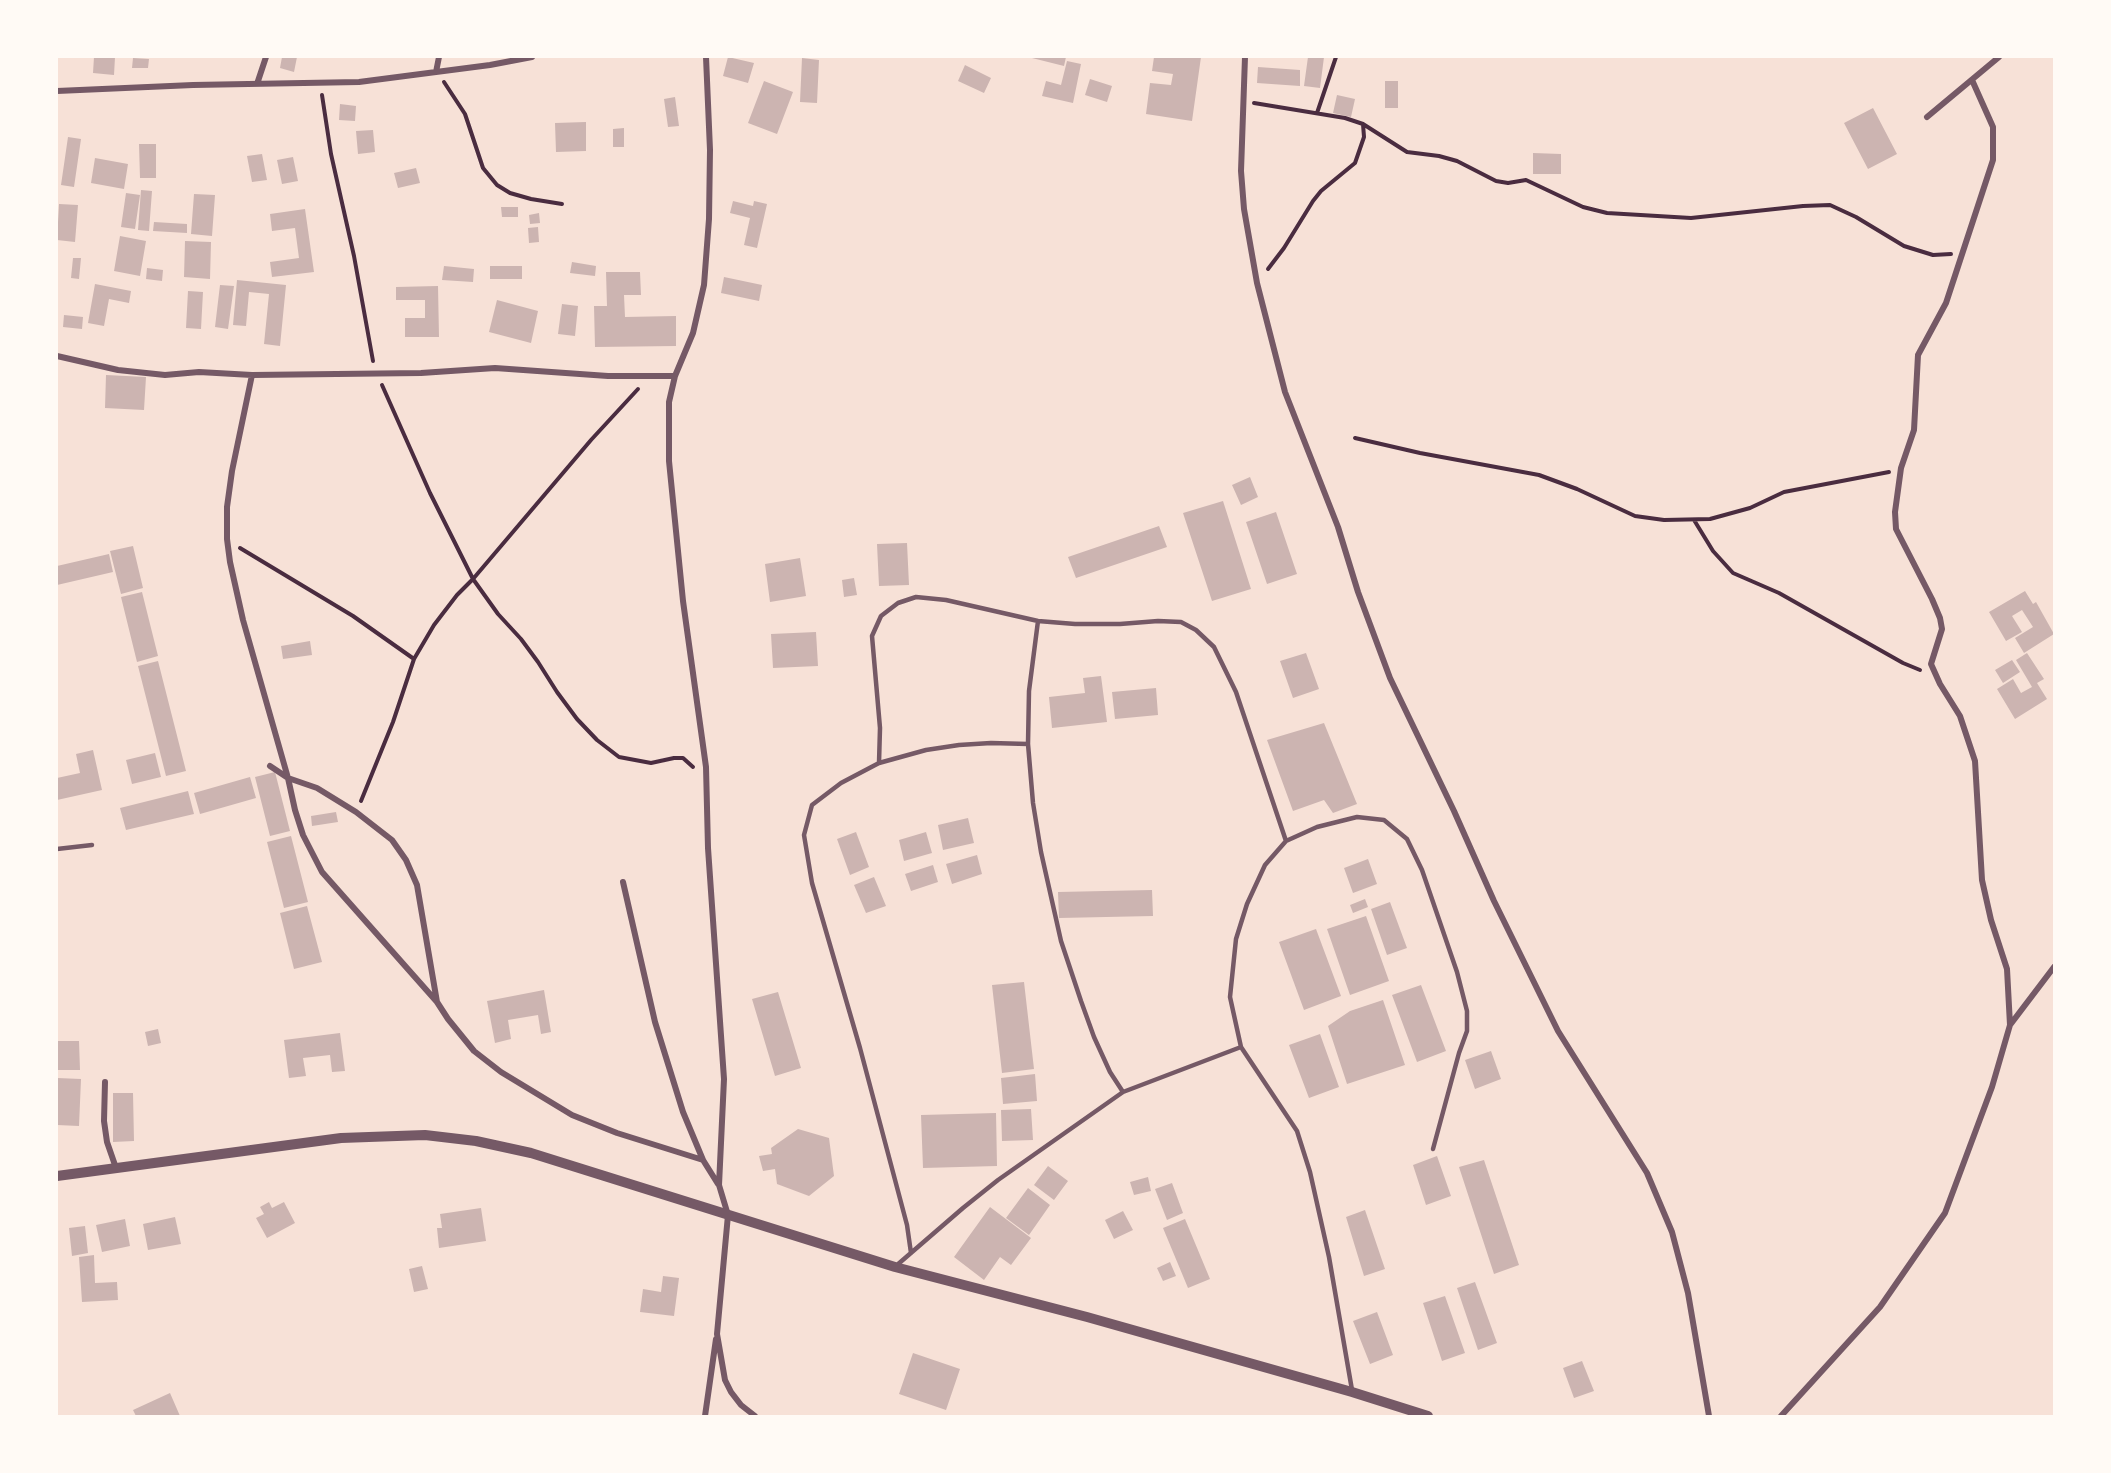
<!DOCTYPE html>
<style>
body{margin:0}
#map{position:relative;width:2111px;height:1473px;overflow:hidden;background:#f7e1d7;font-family:Ubuntu,sans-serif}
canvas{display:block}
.frame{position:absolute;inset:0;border:58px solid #fffaf5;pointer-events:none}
</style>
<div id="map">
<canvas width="2111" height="1473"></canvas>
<div class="frame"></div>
</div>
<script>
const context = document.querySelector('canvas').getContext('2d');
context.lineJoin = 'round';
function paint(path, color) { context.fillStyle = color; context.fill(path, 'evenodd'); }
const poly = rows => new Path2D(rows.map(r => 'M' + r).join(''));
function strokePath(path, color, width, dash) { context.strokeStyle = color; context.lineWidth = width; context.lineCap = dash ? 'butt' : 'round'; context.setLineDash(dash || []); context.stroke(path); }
paint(poly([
 [94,57,115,57,114,75,93,73],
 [282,57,297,57,294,72,280,68],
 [728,57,754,63,748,83,723,76],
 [1028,57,1066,57,1064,66],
 [1154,57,1201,57,1192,121,1146,114,1150,83,1171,85,1173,74,1152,71],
 [1308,57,1324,57,1320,88,1304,86],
 [133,58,149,59,148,68,132,68],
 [802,58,819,60,817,103,800,102],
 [1067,61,1081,64,1073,103,1042,96,1046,81,1061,85],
 [965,65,991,78,984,93,958,81],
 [1258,67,1300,70,1300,86,1257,83],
 [1090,79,1112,86,1107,102,1085,95],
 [764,81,793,92,777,134,748,123],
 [1385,81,1398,81,1398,108,1385,108],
 [1337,95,1355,99,1351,117,1333,113],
 [675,97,679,126,668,127,664,99],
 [340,104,356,106,355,121,339,120],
 [1873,108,1897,154,1868,169,1844,123],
 [586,122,586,151,556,152,555,123],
 [624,128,624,147,613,147,613,129],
 [373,130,375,152,358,154,356,131],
 [68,137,81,139,74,187,61,185],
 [139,144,156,144,156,178,140,178],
 [1533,153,1561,154,1561,174,1533,174],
 [262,154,267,180,252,182,247,156],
 [293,157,298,181,282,184,277,160],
 [95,158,128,164,124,189,91,183],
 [416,168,420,183,398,188,394,173],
 [141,190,152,191,149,231,138,230],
 [126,193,140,195,135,229,121,227],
 [194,194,215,195,212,236,191,234],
 [733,201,753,206,754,201,767,204,757,248,744,245,750,218,730,213],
 [59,204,78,205,75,242,57,240],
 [501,207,518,207,518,217,502,217],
 [305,209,314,272,272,277,270,262,299,258,295,228,272,231,270,214],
 [539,213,540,223,530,224,529,215],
 [154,222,187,224,187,233,153,231],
 [538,227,539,242,529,243,528,228],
 [120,236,146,241,140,276,114,271],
 [185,241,211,242,210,279,184,277],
 [73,258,81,258,79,279,71,278],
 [572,262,596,266,595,276,570,273],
 [444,266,474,269,473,282,442,280],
 [490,266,522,266,522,279,490,279],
 [147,268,163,270,162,281,146,279],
 [606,272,640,272,641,295,624,295,625,317,676,316,676,346,595,347,594,306,607,306],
 [724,277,762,285,759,301,721,293],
 [237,280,286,285,280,346,264,344,269,294,249,292,246,326,233,325],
 [95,284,131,291,129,303,109,299,104,326,88,323],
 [220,285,234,286,228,329,215,327],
 [438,286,439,337,405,337,405,318,425,318,425,300,396,300,396,287],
 [188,291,203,292,201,329,186,328],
 [497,300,538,311,531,343,489,332],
 [562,304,578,306,575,336,558,334],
 [64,315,83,317,82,329,63,327],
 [106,375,146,377,144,410,105,408],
 [1250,477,1258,497,1241,505,1232,485],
 [1223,501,1251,589,1212,601,1183,513],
 [1276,512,1297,574,1267,584,1246,522],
 [1159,526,1167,547,1076,578,1068,557],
 [907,543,909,585,879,586,877,544],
 [133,546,143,588,121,594,110,551],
 [109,554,113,572,57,585,57,566],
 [800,558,806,596,770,602,765,564],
 [854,578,857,595,844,597,842,580],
 [2025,591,2033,604,2036,602,2054,634,2024,653,2015,638,2033,627,2022,610,2012,616,2022,632,2006,641,1989,612],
 [142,592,158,656,137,662,121,597],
 [816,632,818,666,773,668,771,634],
 [310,641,312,655,283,659,281,646],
 [1306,653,1319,689,1293,698,1280,661],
 [2027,653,2044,679,2037,683,2047,699,2015,719,1997,689,2013,679,2021,693,2032,687,2016,660],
 [2012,660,2020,672,2003,683,1995,670],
 [158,661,186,771,166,776,138,666],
 [1101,676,1107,722,1052,728,1049,697,1085,693,1083,678],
 [1156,688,1158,715,1115,719,1112,692],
 [1324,723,1357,804,1333,813,1324,800,1293,811,1267,740],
 [93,750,102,790,57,800,57,778,80,773,76,754],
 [155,753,161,777,132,784,126,760],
 [275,772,290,831,270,836,255,777],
 [250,777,256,798,200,814,194,793],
 [188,791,194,814,126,830,120,808],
 [336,812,338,822,312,826,311,816],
 [968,818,974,843,943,850,938,825],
 [856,832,869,867,850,875,837,839],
 [926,832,932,853,904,861,899,840],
 [291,836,308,902,284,908,267,842],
 [977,855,982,874,952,884,946,864],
 [1368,859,1377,884,1353,893,1344,868],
 [933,865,938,882,911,891,905,874],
 [874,877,886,906,866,913,854,885],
 [1152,890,1153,916,1059,918,1058,892],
 [1365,899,1368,907,1353,913,1350,905],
 [1390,902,1407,948,1387,955,1371,909],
 [307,906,322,962,294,969,280,913],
 [1366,916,1389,981,1350,995,1327,929],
 [1316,929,1341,996,1304,1010,1279,942],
 [1024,982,1034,1069,1002,1073,992,985],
 [1421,985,1446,1051,1417,1062,1392,995],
 [544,990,551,1032,541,1034,538,1015,508,1020,511,1039,495,1043,487,1001],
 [778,992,801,1068,775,1076,752,999],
 [1383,1000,1405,1065,1347,1084,1328,1026,1350,1011],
 [158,1029,161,1043,148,1046,145,1032],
 [340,1033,345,1071,332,1072,330,1055,303,1058,306,1076,289,1078,284,1040],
 [1320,1034,1339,1087,1309,1098,1289,1045],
 [57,1041,79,1041,80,1070,57,1070],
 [1491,1051,1501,1079,1475,1089,1465,1060],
 [1035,1074,1037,1101,1003,1104,1001,1078],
 [57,1078,81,1079,79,1126,57,1125],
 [113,1093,133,1093,134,1141,113,1142],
 [1031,1109,1033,1140,1002,1141,1001,1110],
 [996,1113,997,1166,923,1168,921,1115],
 [798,1129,829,1138,834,1176,809,1196,777,1184,775,1169,763,1171,759,1156,772,1154,771,1148],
 [1437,1156,1451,1196,1426,1205,1413,1165],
 [1484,1160,1519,1265,1494,1274,1459,1167],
 [1048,1166,1068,1181,1054,1200,1034,1185],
 [1148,1177,1151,1191,1134,1195,1130,1182],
 [1172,1183,1183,1213,1167,1220,1155,1189],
 [1028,1188,1050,1205,1029,1235,1006,1218],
 [269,1202,272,1208,284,1202,295,1223,267,1238,256,1218,264,1214,260,1207],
 [990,1207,1031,1238,1011,1265,1000,1257,984,1280,954,1257],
 [481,1208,486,1241,439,1248,437,1228,442,1228,440,1214],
 [1365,1210,1385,1269,1364,1276,1346,1217],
 [1123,1211,1133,1230,1114,1239,1105,1220],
 [175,1217,181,1244,148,1250,143,1224],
 [125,1219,130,1246,102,1252,96,1225],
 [1185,1219,1210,1279,1188,1288,1163,1228],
 [85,1226,88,1253,72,1256,69,1228],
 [94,1255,95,1283,117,1282,118,1300,82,1302,79,1257],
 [1170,1262,1176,1276,1163,1281,1157,1268],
 [422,1266,428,1289,414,1292,409,1269],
 [663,1276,679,1278,674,1316,640,1312,643,1289,661,1292],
 [1475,1282,1497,1343,1478,1350,1457,1288],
 [1445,1296,1465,1353,1442,1361,1423,1303],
 [1377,1312,1393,1355,1370,1364,1353,1321],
 [913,1353,960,1369,946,1410,899,1394],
 [1582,1361,1594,1391,1574,1398,1563,1368],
 [170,1393,180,1416,136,1416,133,1410]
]), '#ccb4b1');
strokePath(poly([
 [444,82,465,114,483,168,497,185,510,193,531,199,562,204],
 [322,95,331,154,354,256,373,361],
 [1254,103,1345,118,1363,124,1407,152,1439,156,1457,161,1496,181,1508,183,1526,180,1583,207,1607,213,1691,218,1803,206,1830,205,1856,217,1904,246,1933,255,1951,254],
 [1317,113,1336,57],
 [1268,269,1284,248,1313,201,1321,191,1355,163,1364,137,1363,124],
 [382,385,430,493,473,579,498,614,521,639,538,662,557,692,577,719,597,740,619,757,651,763,674,758,683,758,693,767],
 [1355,438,1420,453,1539,475,1577,489,1635,516,1664,520,1710,519,1750,508,1784,492,1889,472],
 [1694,520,1713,551,1733,573,1779,593,1903,663,1920,670],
 [240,548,353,616,414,659],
 [361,801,393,722,414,659,434,625,457,595,473,579,591,440,638,389]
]), '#4a2c40', 4);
strokePath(poly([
 [1038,621,1029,691,1028,744,1033,803,1041,852,1061,941,1081,1001,1094,1037,1110,1072,1123,1092],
 [879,763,880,728,872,636,881,616,898,603,916,597,946,600,1038,621,1075,624,1120,624,1158,621,1181,622,1196,630,1214,647,1236,692,1286,841],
 [57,849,92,845],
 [911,1253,907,1225,860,1048,812,883,804,835,812,805,841,783,879,763,926,750,959,745,991,743,1028,744],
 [897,1265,963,1208,998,1180,1123,1092,1241,1047],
 [1352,1390,1329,1257,1310,1172,1297,1131,1241,1047,1230,997,1236,939,1247,904,1265,865,1286,841,1317,827,1357,817,1384,820,1407,839,1422,870,1457,972,1467,1011,1467,1031,1459,1053,1433,1149]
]), '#755966', 4.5);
strokePath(poly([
 [706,57,710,150,709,219,704,285,693,333,675,376,669,402,669,461,683,601,706,767,708,848,724,1079,719,1185,728,1215,717,1334,725,1380,731,1392,741,1405,755,1416],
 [1245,57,1241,171,1244,209,1257,283,1285,392,1338,527,1358,592,1390,678,1454,811,1494,901,1558,1031,1647,1173,1672,1232,1688,1293,1709,1416],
 [436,72,439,57],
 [1972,80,1993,127,1993,160,1946,303,1918,355,1914,430,1901,468,1895,512,1896,529,1932,599,1940,618,1942,629,1931,664,1940,684,1960,716,1975,761,1982,880,1991,920,2007,969,2010,1025],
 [257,84,266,57],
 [57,91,193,85,359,82,490,65,532,57],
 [1927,117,1999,57],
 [57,356,118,370,165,375,199,372,252,375,421,373,495,368,608,376,675,376],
 [252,375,232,471,227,507,227,539,230,562,243,620,288,778,295,810,303,835,322,872,437,1002],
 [270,766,288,778,317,788,356,812,392,840,406,860,417,885,437,1002,448,1019,474,1051,501,1072,572,1115,617,1133,703,1160],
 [623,882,655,1022,683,1112,703,1160,718,1184],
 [105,1082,104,1121,107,1142,116,1168],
 [705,1416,716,1339],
 [1781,1416,1880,1307,1945,1213,1992,1087,2010,1025,2054,967]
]), '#755966', 6);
strokePath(poly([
 [57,1176,341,1138,425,1135,476,1141,531,1153,895,1267,1087,1317,1352,1392,1428,1416]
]), '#755966', 10);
</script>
